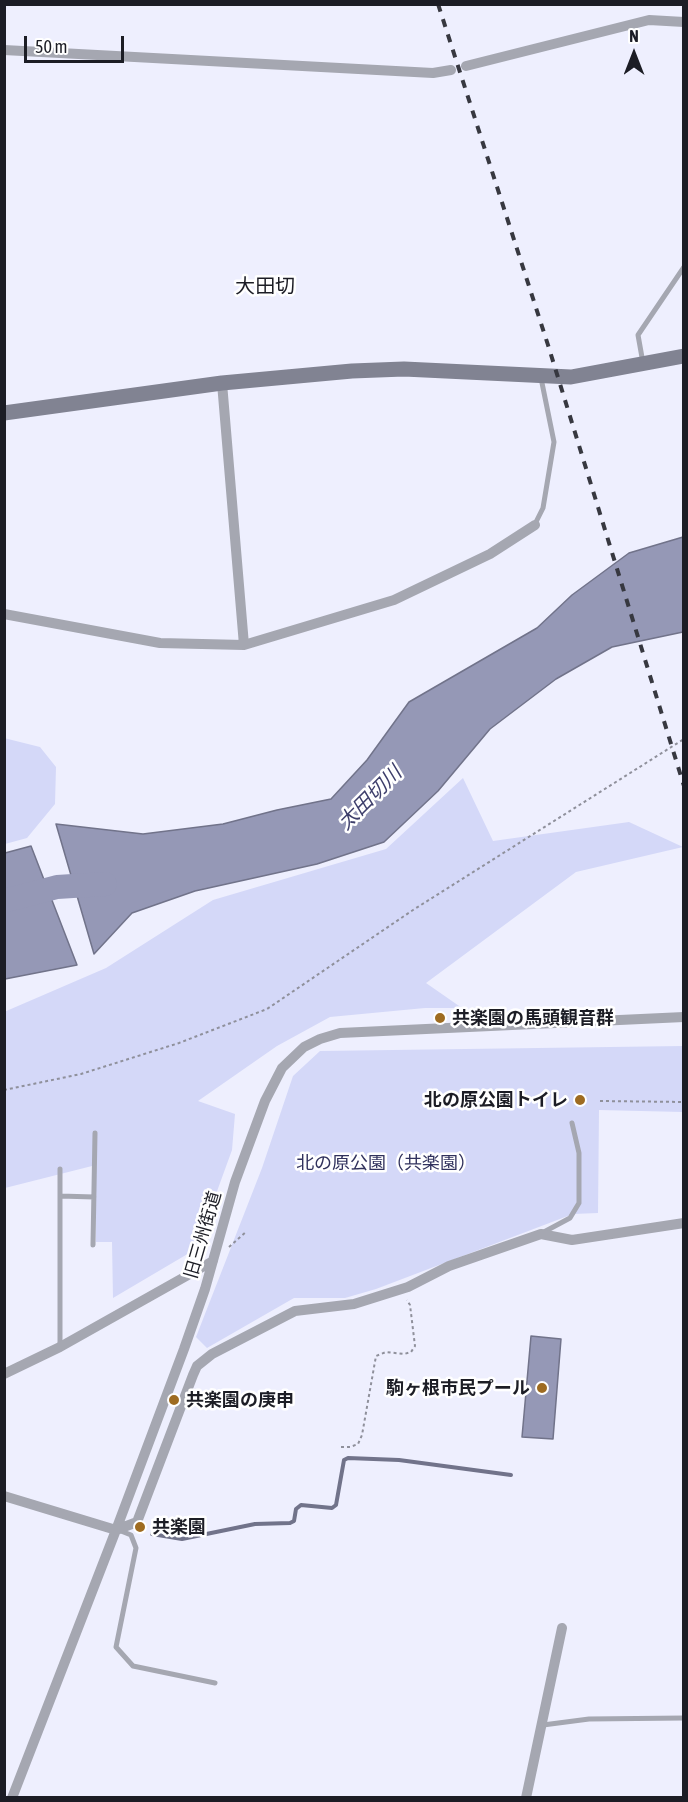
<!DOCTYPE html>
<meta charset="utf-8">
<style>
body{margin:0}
#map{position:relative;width:688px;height:1802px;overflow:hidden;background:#eeeffe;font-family:"Asap Condensed",sans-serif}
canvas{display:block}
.frame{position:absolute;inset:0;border:6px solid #1c1d25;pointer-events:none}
.north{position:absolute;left:604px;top:24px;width:60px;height:60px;-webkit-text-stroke:4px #fff;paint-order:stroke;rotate:0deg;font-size:16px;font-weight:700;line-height:24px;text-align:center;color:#1c1d25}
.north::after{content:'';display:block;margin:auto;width:21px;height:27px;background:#1c1d25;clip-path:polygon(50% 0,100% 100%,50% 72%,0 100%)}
.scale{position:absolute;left:24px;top:36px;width:100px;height:27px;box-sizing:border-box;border:3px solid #1c1d25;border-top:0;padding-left:8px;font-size:18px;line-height:21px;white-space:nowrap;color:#1c1d25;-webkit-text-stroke:4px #fff;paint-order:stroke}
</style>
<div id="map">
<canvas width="688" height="1802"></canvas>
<div class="frame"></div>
<div class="north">N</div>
<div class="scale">50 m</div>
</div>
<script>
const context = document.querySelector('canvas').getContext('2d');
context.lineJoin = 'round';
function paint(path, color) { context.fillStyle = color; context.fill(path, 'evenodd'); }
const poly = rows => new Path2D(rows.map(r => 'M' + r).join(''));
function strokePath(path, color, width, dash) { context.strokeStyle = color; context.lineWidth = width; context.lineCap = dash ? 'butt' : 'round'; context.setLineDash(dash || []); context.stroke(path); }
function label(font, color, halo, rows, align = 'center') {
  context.font = font + ' "Asap Condensed","Noto Sans JP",sans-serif'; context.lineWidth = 5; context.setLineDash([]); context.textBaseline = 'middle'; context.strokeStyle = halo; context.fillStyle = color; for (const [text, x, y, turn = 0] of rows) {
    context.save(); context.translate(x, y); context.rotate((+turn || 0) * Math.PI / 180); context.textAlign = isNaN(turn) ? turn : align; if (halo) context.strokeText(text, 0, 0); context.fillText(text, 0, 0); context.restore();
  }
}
paint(poly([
 [4,738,40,747,56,767,55,804,27,838,5,844],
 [463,778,493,841,629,822,683,847,576,872,426,983,462,1008,425,1008,330,1017,277,1046,198,1101,235,1114,232,1150,196,1249,113,1298,112,1242,96,1242,96,1165,5,1188,4,1012,106,968,213,900,386,849],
 [683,1046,683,1112,599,1110,598,1213,573,1214,376,1289,345,1298,294,1298,207,1348,196,1337,262,1168,293,1076,320,1051]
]), '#d4d8f8');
const water = poly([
 [683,537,683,632,612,647,556,679,490,729,438,791,384,842,317,864,195,891,132,913,94,954,56,824,143,834,223,824,277,810,331,799,367,760,409,702,537,628,572,595,629,553,683,537],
 [31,846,77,965,5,979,5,853,31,846],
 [531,1336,561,1339,553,1439,522,1437,531,1336]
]);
paint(water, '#9598b6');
strokePath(water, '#71738a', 1.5);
strokePath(poly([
 [152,1534,182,1539,255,1524,290,1523,294,1521,296,1509,301,1505,332,1508,336,1505,344,1460,348,1458,399,1460,511,1475]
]), '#71738a', 4);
strokePath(poly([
 [4,901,57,887,105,884]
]), '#9598b6', 24);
strokePath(poly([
 [4,1090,81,1074,179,1043,267,1009,413,910,684,739],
 [600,1101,684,1102],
 [203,1206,207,1236],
 [229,1247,246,1232],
 [341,1447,350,1447,358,1444,362,1435,376,1356,386,1352,404,1354,411,1352,415,1346,410,1305,407,1300]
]), '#8f909b', 2, [3, 3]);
strokePath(poly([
 [643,363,638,335,684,267],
 [535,524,543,508,554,442,541,378],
 [60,1169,60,1347],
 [60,1196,94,1197],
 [542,1233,570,1218,579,1203,579,1153,572,1123],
 [93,1245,95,1133],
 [121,1531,131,1535,136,1548,116,1647,133,1666,215,1683],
 [543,1725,589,1719,684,1718]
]), '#a5a7b1', 5);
strokePath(poly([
 [4,50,433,73,451,70],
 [466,66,649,20,684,22],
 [222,383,244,645],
 [4,614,160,643,244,645,394,600,490,554,535,525],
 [4,1374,60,1347,213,1261],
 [4,1496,116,1530,137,1522,193,1375,197,1366,212,1354,295,1311,354,1304,408,1287,449,1266,541,1234,572,1240,684,1223],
 [12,1798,116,1530,184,1349,205,1289,235,1182,265,1101,282,1068,304,1047,320,1039,340,1033,684,1017],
 [526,1798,562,1628]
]), '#a5a7b1', 10);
strokePath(poly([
 [4,413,222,383,352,371,404,369,571,377,684,356]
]), '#818392', 15);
strokePath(poly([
 [438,4,548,345,684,786]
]), '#373840', 4, [8, 8]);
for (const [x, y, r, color] of [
 [440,1018,6,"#9e6b21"],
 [580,1100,6,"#9e6b21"],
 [542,1388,6,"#9e6b21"],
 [174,1400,6,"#9e6b21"],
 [140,1527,6,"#9e6b21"]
]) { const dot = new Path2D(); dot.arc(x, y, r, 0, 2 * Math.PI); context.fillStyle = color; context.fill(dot); strokePath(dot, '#fff', 2); }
label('bold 18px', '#1c1d25', '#fff', [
 ["共楽園の馬頭観音群",452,1018],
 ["北の原公園トイレ",568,1100,"right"],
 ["駒ヶ根市民プール",530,1388,"right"],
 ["共楽園の庚申",186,1400],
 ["共楽園",152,1527]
], 'left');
label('18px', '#31325d', '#fff', [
 ["北の原公園（共楽園）",386,1163]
]);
label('18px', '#1c1d25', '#fff', [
 ["旧三州街道",203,1235,-74]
]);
label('20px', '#1c1d25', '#fff', [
 ["大田切",265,287]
]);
label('italic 20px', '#3d3e6b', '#fff', [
 ["太田切川",370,798,-45]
]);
</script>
